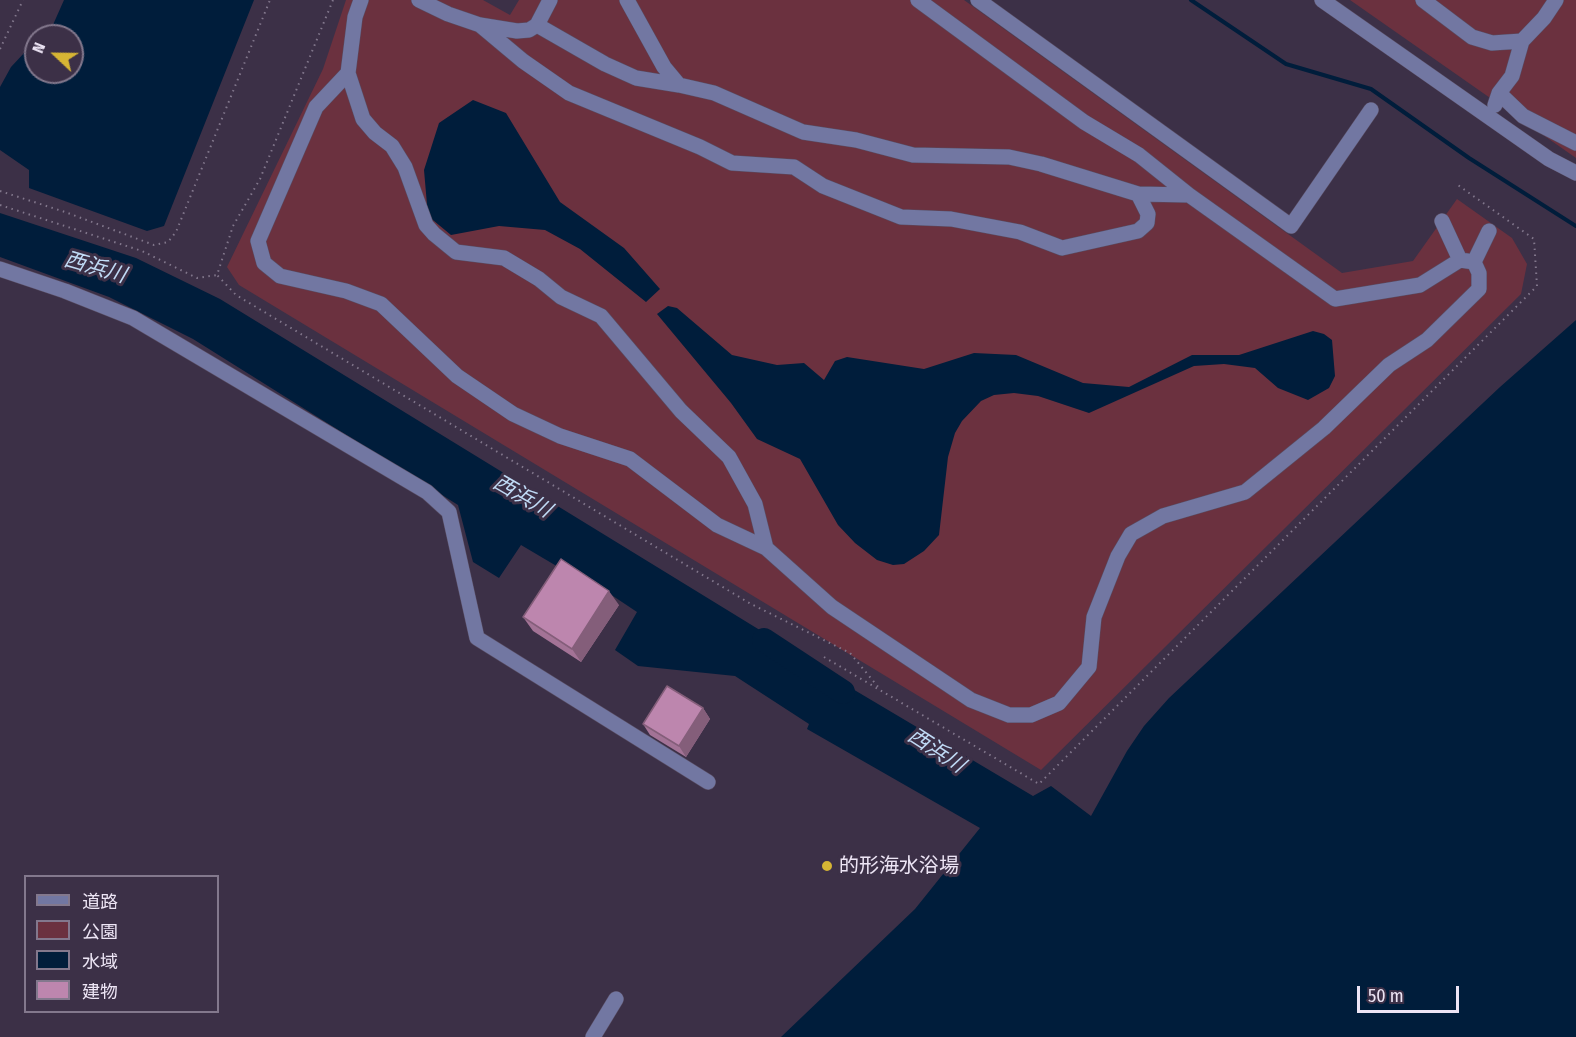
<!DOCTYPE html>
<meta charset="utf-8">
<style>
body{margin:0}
#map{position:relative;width:1576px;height:1037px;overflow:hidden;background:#3c3047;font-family:"Fira Sans Condensed","Noto Sans JP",sans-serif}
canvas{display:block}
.legend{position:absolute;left:24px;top:875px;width:195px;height:138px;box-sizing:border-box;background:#3c3047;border:2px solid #83788d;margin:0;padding:8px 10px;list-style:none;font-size:18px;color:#ede5f5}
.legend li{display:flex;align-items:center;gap:12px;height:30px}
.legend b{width:30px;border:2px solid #83788d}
.north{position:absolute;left:24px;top:24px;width:60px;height:60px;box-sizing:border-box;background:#3c3047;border:2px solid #83788d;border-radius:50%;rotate:292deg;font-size:16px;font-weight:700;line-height:24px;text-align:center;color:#ede5f5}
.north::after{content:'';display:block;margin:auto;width:21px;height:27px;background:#d6b534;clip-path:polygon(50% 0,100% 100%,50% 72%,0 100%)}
.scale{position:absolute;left:1357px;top:986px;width:102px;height:27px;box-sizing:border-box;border:3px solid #ede5f5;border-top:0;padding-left:8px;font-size:18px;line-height:21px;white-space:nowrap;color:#ede5f5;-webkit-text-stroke:4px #3c3047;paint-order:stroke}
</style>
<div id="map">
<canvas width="1576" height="1037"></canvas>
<ul class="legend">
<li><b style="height:8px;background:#7277a2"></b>道路</li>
<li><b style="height:16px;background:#6b313f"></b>公園</li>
<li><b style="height:16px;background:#001d3b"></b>水域</li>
<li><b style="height:16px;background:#bd86ae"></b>建物</li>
</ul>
<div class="north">N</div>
<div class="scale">50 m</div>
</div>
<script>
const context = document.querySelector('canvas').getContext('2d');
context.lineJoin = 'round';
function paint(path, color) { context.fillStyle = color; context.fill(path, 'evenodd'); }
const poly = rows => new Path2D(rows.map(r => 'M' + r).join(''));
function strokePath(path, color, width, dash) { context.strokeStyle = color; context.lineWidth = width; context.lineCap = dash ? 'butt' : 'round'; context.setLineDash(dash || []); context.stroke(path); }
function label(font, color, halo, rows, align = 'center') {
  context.font = font + ' "Fira Sans Condensed","Noto Sans JP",sans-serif'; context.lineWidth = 6; context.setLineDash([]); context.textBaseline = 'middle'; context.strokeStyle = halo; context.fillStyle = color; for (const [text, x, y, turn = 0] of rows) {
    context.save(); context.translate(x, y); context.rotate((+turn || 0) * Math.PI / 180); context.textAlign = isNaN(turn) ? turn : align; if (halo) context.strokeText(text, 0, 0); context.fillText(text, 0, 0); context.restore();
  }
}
paint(poly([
 [346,0,483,0,510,15,519,0,964,0,1342,273,1413,261,1457,199,1512,238,1527,264,1521,294,1041,770,239,285,227,267,323,69],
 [1350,0,1576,0,1576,158]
]), '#6b313f');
paint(poly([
 [64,0,254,0,164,226,147,231,29,188,29,170,0,150,0,87,11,67,25,52,36,51,36,72,72,72,72,36,48,36],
 [473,100,506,113,560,202,624,248,660,289,646,302,580,249,545,230,499,226,451,235,428,216,424,170,439,123],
 [0,213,136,258,220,299,794,651,788,663,814,679,819,669,1033,796,1051,786,1091,816,1127,751,1144,726,1169,698,1500,387,1576,320,1576,1037,781,1037,915,909,980,828,807,729,809,724,735,676,638,666,615,650,637,612,571,568,565,571,521,545,499,578,473,562,458,505,193,339,109,297,0,257],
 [668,306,677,308,732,355,777,365,804,363,824,380,835,361,847,357,924,369,974,353,1016,355,1083,383,1129,387,1192,355,1239,355,1313,331,1324,334,1332,340,1335,376,1329,388,1308,400,1278,388,1255,368,1224,364,1194,366,1089,413,1038,396,1014,393,994,395,981,401,962,421,955,433,948,457,939,535,924,551,904,564,893,565,877,560,855,543,838,525,800,459,757,439,731,403,657,314]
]), '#001d3b');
strokePath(poly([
 [1191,0,1286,64,1371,89,1469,158,1576,226]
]), '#001d3b', 4);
strokePath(poly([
 [764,640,843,692]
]), '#001d3b', 24);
const minor = poly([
 [361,0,355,17,348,73,316,107,258,241,264,263,280,276,346,291,381,304,457,376,513,414,560,436,630,459,717,525,766,548,832,607,971,700,1009,715,1031,715,1059,703,1089,667,1094,617,1118,556,1131,534,1163,516,1245,492,1324,428,1389,365,1427,340,1479,289,1479,273,1474,262,1460,260,1420,285,1335,299,1189,195,1139,155,1084,122,918,0],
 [419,0,448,14,480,25,517,31,529,30,537,25,550,0],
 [627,0,664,67,679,85,714,93,803,132,856,140,913,155,1009,157,1041,164,1138,194,1189,195],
 [978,0,1291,226,1371,110],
 [1322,0,1549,159,1576,173],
 [1423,0,1472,37,1492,43,1522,41,1544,18,1556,0],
 [480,25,523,61,569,93,700,147,732,163,794,167,823,186,901,217,951,219,1020,232,1062,248,1138,231,1147,223,1148,214,1138,194],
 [537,25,605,64,636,78,679,85],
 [348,73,363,119,375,133,392,146,405,167,426,225,434,234,456,252,504,258,539,279,561,297,601,316,681,411,729,457,755,504,766,548],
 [1499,93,1523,116,1576,143],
 [1495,105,1499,93,1512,76,1522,41],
 [1442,221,1460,260],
 [1474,262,1489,231],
 [0,269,65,291,133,318,427,492,449,512,477,638,708,782],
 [593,1037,616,999]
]);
strokePath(minor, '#584d63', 16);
strokePath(poly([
 [333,0,260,179,233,226,217,275,236,295,751,604,850,653,879,688],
 [0,49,23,0],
 [0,191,65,212,154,245,168,242,176,232,270,0],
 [0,205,142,251,197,278,217,275],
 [824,657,1039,784,1537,286,1534,239,1455,183]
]), '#82778c', 2, [1.5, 4.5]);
strokePath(minor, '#7277a2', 15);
paint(poly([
 [619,605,581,662,533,631,523,617],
 [703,708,710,719,686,757,650,735,643,724]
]), '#a37396');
paint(poly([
 [609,591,619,605,581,662,572,649],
 [703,708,710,719,686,757,679,746]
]), '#845e7a');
const building = poly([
 [561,559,609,591,572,649,523,617,561,559],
 [667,686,703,708,679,746,643,724,667,686]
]);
paint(building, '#bd86ae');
strokePath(building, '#845e7a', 1.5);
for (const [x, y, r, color] of [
 [827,866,6,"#d6b534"]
]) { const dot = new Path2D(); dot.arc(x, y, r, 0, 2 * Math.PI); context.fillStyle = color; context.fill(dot); strokePath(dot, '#3c3047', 2); }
label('20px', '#ede5f5', '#3c3047', [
 ["的形海水浴場",839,866]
], 'left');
label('italic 21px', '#c0daf5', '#3c3047', [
 ["西浜川",95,268,16],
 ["西浜川",522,497,30],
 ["西浜川",936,751,33]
]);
</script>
